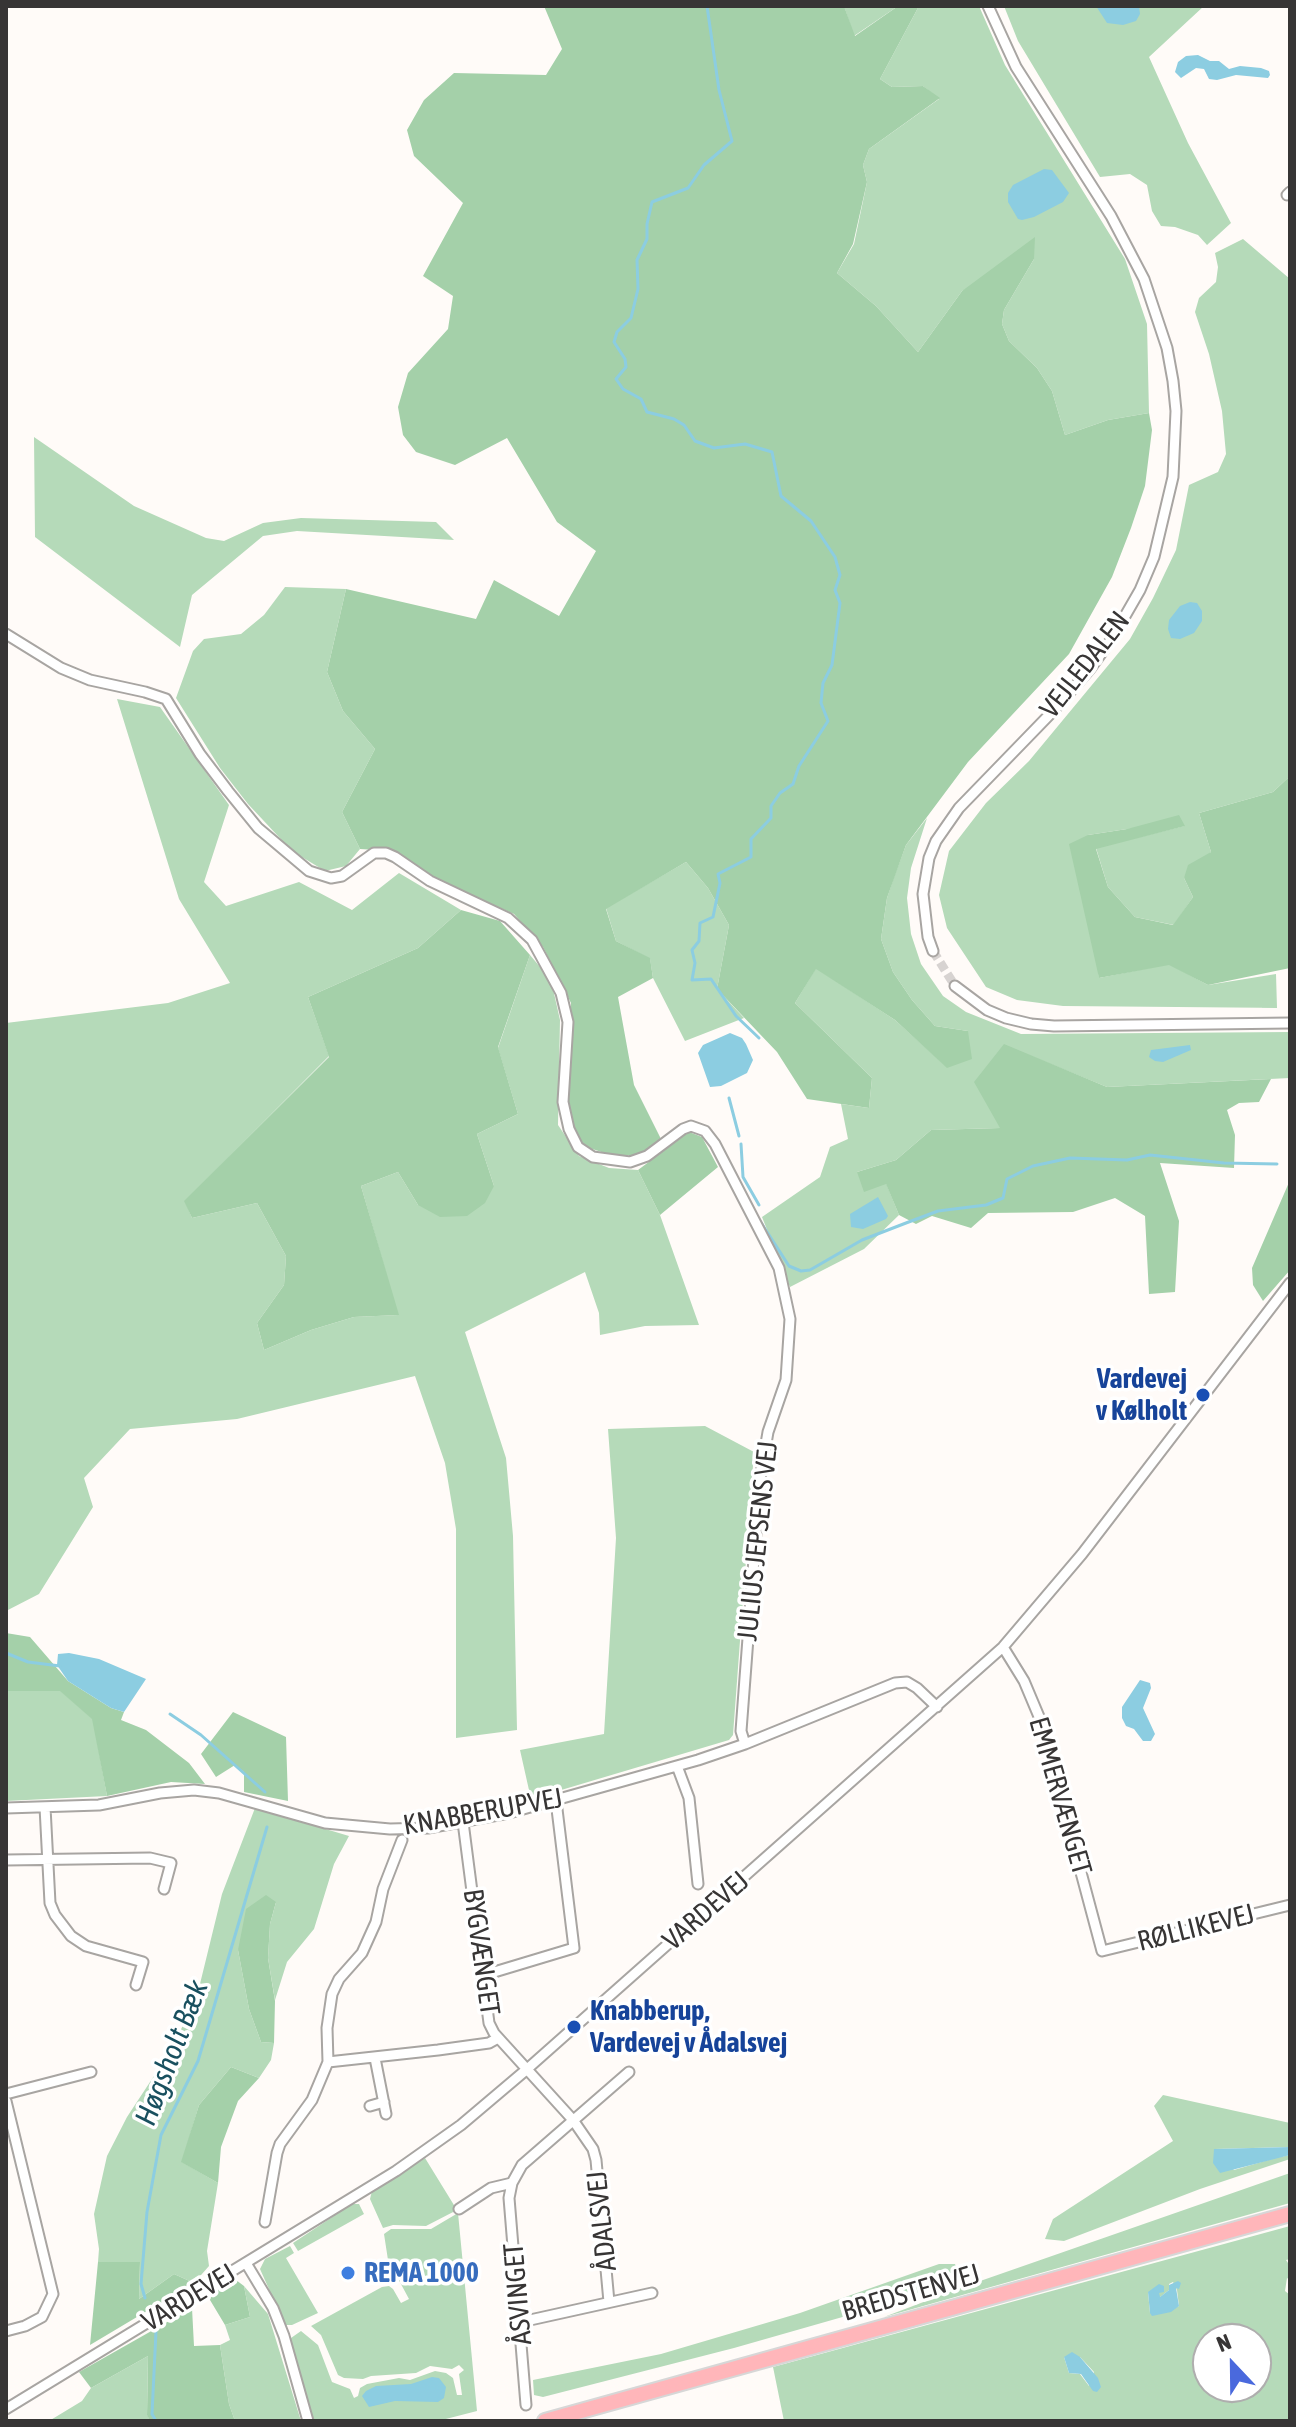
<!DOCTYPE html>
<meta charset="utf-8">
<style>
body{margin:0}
#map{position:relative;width:1296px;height:2427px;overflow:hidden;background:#fffbf8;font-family:"Asap Condensed",sans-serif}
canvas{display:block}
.frame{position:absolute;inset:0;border:8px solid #373535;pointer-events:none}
.north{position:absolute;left:1192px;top:2323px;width:80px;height:80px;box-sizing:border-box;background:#fff;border:2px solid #afaeae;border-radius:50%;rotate:338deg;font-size:22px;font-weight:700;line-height:32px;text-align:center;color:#373535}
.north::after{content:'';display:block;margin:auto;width:28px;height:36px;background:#4a69dd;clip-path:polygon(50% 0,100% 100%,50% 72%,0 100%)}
</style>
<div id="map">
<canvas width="1296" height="2427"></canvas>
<div class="frame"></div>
<div class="north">N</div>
</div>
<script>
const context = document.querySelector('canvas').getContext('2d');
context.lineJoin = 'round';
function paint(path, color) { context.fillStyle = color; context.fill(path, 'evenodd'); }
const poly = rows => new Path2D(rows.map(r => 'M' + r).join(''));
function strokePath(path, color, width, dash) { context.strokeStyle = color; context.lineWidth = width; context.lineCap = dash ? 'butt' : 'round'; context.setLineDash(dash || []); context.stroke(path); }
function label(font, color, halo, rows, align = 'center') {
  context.font = font + ' "Asap Condensed",sans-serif'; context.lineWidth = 7; context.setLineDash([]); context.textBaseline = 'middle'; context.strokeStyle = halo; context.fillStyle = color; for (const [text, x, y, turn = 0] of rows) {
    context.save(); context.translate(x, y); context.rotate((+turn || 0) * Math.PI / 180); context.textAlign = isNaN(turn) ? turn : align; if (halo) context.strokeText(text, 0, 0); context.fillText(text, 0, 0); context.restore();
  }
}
paint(poly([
 [844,6,898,6,854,36],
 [919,6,979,6,1005,65,1125,259,1147,324,1149,413,1108,420,1065,435,1052,391,1037,368,1009,341,1002,324,1004,310,1034,259,962,291,918,352,876,306,837,273,854,244,867,182,863,165,869,149,939,99,923,86,892,87,880,79],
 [1004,6,1204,6,1149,57,1188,143,1231,223,1207,245,1198,235,1175,227,1161,226,1152,211,1147,185,1130,174,1100,177,1018,41],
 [1243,239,1290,279,1290,776,1273,792,1199,813,1211,852,1184,878,1193,897,1174,925,1135,917,1108,887,1096,848,1184,826,1127,829,1088,835,1099,978,1169,964,1208,985,1276,974,1277,1008,1290,1008,1063,1006,1017,1000,986,987,947,928,939,895,949,851,986,803,1029,761,1130,639,1153,598,1176,550,1189,485,1218,472,1226,454,1222,411,1209,354,1195,312,1199,298,1216,282,1218,267,1215,253],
 [34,437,134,506,206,538,224,541,263,523,301,518,436,522,454,540,297,531,263,536,192,595,180,647,35,537],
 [285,587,346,589,327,672,343,711,375,749,342,812,360,849,346,866,325,871,292,851,248,804,220,768,176,698,193,651,204,639,241,634,264,615],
 [117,699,160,707,229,805,204,882,226,906,299,882,352,910,399,873,461,910,418,948,308,997,329,1056,185,1201,192,1218,257,1203,286,1256,284,1285,257,1323,264,1350,311,1330,354,1317,398,1315,361,1186,398,1172,418,1205,494,1186,477,1134,518,1114,498,1048,530,955,551,980,560,1020,558,1125,579,1156,609,1168,638,1170,660,1215,699,1325,645,1326,600,1335,599,1313,585,1272,465,1332,506,1458,513,1536,517,1730,456,1738,456,1529,445,1463,415,1376,237,1419,130,1429,84,1478,93,1507,39,1594,6,1611,6,1023,168,1003,230,983,179,899],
 [927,818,911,868,907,898,911,934,921,964,943,996,966,1012,1021,1034,1290,1032,1290,1078,1107,1087,1004,1045,1000,1128,931,1130,896,1160,857,1172,886,1183,899,1215,864,1249,790,1287,762,1217,820,1177,830,1147,848,1139,841,1104,869,1108,872,1078,795,1003,816,968,895,1020,947,1067,968,1031,935,1026,912,1000,893,972,881,939,887,898,894,877,906,845],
 [686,862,708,888,729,925,717,989,744,1018,685,1041,653,978,650,959,616,941,606,908],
 [705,1426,754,1452,733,1735,729,1740,531,1799,520,1750,604,1734,616,1538,608,1429],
 [6,1691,61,1691,93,1719,107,1796,6,1801],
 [255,1808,349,1836,334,1864,314,1929,287,1962,275,2000,268,1958,270,1924,276,1902,238,1950,249,2009,261,2042,274,2043,271,2060,259,2078,231,2067,199,2105,182,2162,218,2183,207,2251,209,2266,194,2283,174,2274,139,2299,140,2262,98,2262,99,2249,94,2214,107,2156,127,2117,173,2047,198,1992,222,1894],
 [1163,2095,1290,2123,1290,2147,1215,2149,1234,2170,1275,2158,1290,2155,1290,2159,1200,2189,1064,2241,1045,2239,1053,2219,1173,2141,1154,2106],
 [425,2158,457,2210,426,2226,393,2225,383,2228,370,2199,372,2191],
 [1290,2173,1290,2203,884,2317,963,2287],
 [352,2204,359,2204,364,2214,298,2251,293,2243],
 [458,2213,477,2411,438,2421,314,2421,291,2343,291,2338,301,2331,318,2345,332,2382,350,2389,354,2398,358,2396,360,2388,367,2384,399,2378,410,2380,435,2371,446,2373,453,2378,457,2395,462,2395,459,2374,464,2370,459,2365,452,2369,430,2366,416,2373,371,2376,363,2379,344,2378,338,2375,321,2335,311,2326,382,2287,389,2286,393,2289,401,2303,409,2299,388,2260,384,2234,391,2229,431,2229],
 [1290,2226,1290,2259,1286,2260,1290,2266,1290,2280,1287,2278,1285,2291,1290,2295,1290,2421,784,2421,773,2367],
 [1173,2282,1177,2290,1179,2306,1165,2311,1150,2313,1148,2292,1159,2293,1159,2298,1169,2290,1169,2284],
 [1208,2339,1256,2339,1256,2387,1208,2387],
 [1064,2357,1080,2357,1094,2372,1089,2386,1080,2374,1069,2373],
 [290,2246,294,2253,286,2258,318,2313,292,2325,285,2325,260,2269,265,2259],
 [939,2264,955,2264,960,2278,881,2306,734,2348,543,2397,534,2395,533,2380,661,2354,800,2313],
 [244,2286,268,2314,301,2421,235,2421,229,2404,220,2345,230,2340,225,2325,250,2317],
 [148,2356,147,2414,150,2421,49,2421,82,2401,91,2388]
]), '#b5dab9');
paint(poly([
 [544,6,844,6,855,36,898,6,919,6,880,79,892,87,923,86,940,98,869,149,863,165,867,182,853,244,837,273,876,306,918,352,962,291,1035,237,1034,259,1004,310,1002,324,1009,341,1037,368,1052,391,1065,435,1108,420,1149,413,1152,430,1145,486,1131,528,1112,577,1069,654,968,762,906,845,887,898,881,939,893,972,912,1000,935,1026,968,1031,972,1059,947,1068,895,1020,816,969,795,1003,872,1078,869,1108,807,1099,777,1052,717,989,729,925,708,888,686,862,606,909,616,941,650,958,653,978,618,997,634,1085,661,1139,638,1155,614,1156,583,1146,573,1128,567,1103,571,1003,543,947,514,914,432,878,393,851,360,849,342,812,375,749,343,711,327,672,346,589,476,619,494,580,559,616,596,551,557,522,507,438,455,465,416,452,403,435,398,407,408,373,448,329,453,296,423,276,463,203,414,156,407,130,424,100,454,73,546,75,562,49],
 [1290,776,1290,968,1208,985,1169,965,1099,978,1069,844,1088,835,1127,829,1179,815,1185,826,1096,849,1108,887,1135,917,1173,925,1193,897,1184,878,1188,865,1211,852,1199,813,1273,792],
 [461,910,500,921,530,955,498,1047,518,1114,477,1134,494,1186,485,1203,467,1216,440,1217,418,1205,398,1172,361,1186,399,1315,354,1317,311,1330,264,1350,257,1323,284,1285,286,1256,257,1203,192,1218,184,1201,329,1057,308,997,418,948],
 [1004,1044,1107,1087,1271,1079,1259,1102,1239,1103,1227,1110,1235,1135,1234,1168,1160,1163,1179,1221,1175,1292,1149,1294,1145,1216,1115,1198,1073,1212,988,1213,971,1228,932,1216,916,1224,899,1215,886,1184,864,1192,857,1172,896,1160,931,1130,1000,1128,974,1082],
 [689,1132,702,1137,718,1167,660,1215,638,1170],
 [1290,1180,1290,1270,1263,1301,1253,1285,1252,1268],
 [6,1633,30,1637,68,1681,111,1708,124,1712,121,1720,146,1730,189,1763,205,1784,171,1782,107,1796,92,1719,60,1691,6,1691],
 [233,1712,286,1737,288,1801,244,1792,244,1772,235,1765,216,1777,201,1754],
 [266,1895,276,1902,270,1924,268,1958,275,2001,274,2043,261,2042,249,2009,238,1950,246,1909],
 [231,2067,259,2078,238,2101,221,2147,218,2183,181,2162,199,2105],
 [98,2262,140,2262,139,2299,174,2274,194,2283,90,2345],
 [236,2280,244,2286,250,2317,225,2325,207,2295],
 [192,2308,194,2346,220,2345,229,2404,235,2421,150,2421,147,2415,148,2356,91,2388,79,2372]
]), '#a4d0a9');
paint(poly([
 [1096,6,1139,6,1140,14,1136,21,1123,25,1107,23],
 [1198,55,1210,61,1219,61,1229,69,1240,66,1261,68,1269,71,1270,75,1268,78,1236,75,1217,80,1209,79,1204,69,1196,68,1181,78,1175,72,1178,62,1186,56],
 [1044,169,1052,170,1069,193,1063,202,1034,217,1022,220,1018,219,1008,202,1008,193,1013,185],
 [1190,602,1197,603,1202,611,1202,621,1194,633,1180,639,1171,638,1168,629,1169,620,1180,606],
 [730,1033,742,1038,746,1044,753,1060,747,1073,721,1086,710,1087,698,1053,703,1045],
 [1190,1045,1191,1050,1163,1062,1155,1061,1149,1057,1151,1050],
 [878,1197,888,1216,886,1219,863,1229,851,1227,850,1214],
 [69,1653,99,1659,146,1679,124,1712,111,1708,68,1681,57,1665,58,1654],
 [1140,1680,1150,1683,1151,1688,1143,1708,1155,1734,1151,1741,1143,1741,1134,1729,1126,1726,1122,1718,1122,1707],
 [1290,2147,1290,2155,1220,2173,1213,2163,1214,2149],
 [1178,2281,1181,2283,1179,2289,1176,2288,1179,2306,1171,2312,1152,2316,1150,2313,1148,2292,1159,2284,1164,2286,1164,2292,1159,2293,1160,2297,1169,2290,1169,2285],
 [1072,2352,1080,2357,1098,2378,1101,2387,1097,2392,1093,2391,1081,2374,1069,2373,1064,2357],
 [432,2377,439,2378,446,2387,444,2398,438,2402,395,2401,369,2407,362,2396,366,2391,376,2386,411,2384]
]), '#8ccde1');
strokePath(poly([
 [707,6,719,90,732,141,704,165,688,188,652,202,647,224,647,239,637,260,638,289,631,318,617,332,614,342,625,359,626,367,616,379,623,389,641,399,647,412,674,419,684,425,695,441,714,448,745,444,772,452,781,496,811,521,835,557,840,575,835,590,840,603,832,665,823,683,821,703,828,721,799,766,793,784,780,793,771,806,771,818,751,839,751,857,718,874,720,883,713,917,700,923,699,941,692,950,695,963,692,980,711,979,736,1016,759,1038],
 [729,1098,739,1136],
 [741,1144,743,1177,759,1205],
 [760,1221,789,1266,801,1271,810,1270,862,1240,906,1223,938,1211,986,1205,1003,1198,1007,1179,1033,1166,1070,1158,1127,1160,1150,1155,1224,1163,1277,1164],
 [6,1653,28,1662,60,1666],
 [170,1714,201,1735,265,1792],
 [145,2298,141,2284,147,2212,161,2135,198,2061,267,1827],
 [156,2331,152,2414,156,2421]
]), '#8ccde1', 3);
strokePath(poly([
 [933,951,955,986]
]), '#d7d3d1', 9, [9, 4.5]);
const minor = poly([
 [1287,195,1290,192],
 [6,634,61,668,90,680,145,692,166,699,200,754,228,791,258,828,309,871,331,878,342,876,374,853,386,853,395,857,430,881,508,918,532,940,561,993,568,1022,563,1102,569,1129,578,1147,593,1157,630,1162,647,1156,683,1129,691,1126,705,1131,715,1144,779,1268,790,1319,786,1380,768,1432,760,1479,741,1731,745,1744],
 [933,951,928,937,923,894,929,858,936,841,959,808,1055,709,1090,669,1113,637,1140,590,1154,557,1173,477,1176,411,1173,381,1167,348,1144,279,1111,216,1016,67,988,6],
 [955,986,987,1010,1006,1018,1031,1024,1054,1026,1290,1023],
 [1003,1647,1024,1681,1040,1719,1102,1951,1290,1905],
 [677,1766,689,1798,698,1884],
 [45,1807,50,1903,55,1915,71,1936,86,1946,143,1962,136,1985],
 [6,1808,99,1805,160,1793,194,1790,219,1793,325,1823,390,1829,428,1828,509,1813,698,1760,745,1744,895,1683,907,1682,917,1688,937,1707],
 [463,1822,489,2023,494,2033,573,2120,593,2149,596,2160,609,2302],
 [6,1860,150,1858,171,1863,164,1889],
 [481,1976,574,1948,556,1801],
 [375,2058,386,2114],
 [328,2062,438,2050,489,2043,498,2038],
 [6,2094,91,2072],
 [6,2101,53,2294,42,2317,25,2326,6,2331],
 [370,2106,384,2102],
 [459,2209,491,2188,512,2183],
 [265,2222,277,2153,280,2144,312,2100,328,2062,327,2028,332,1994,339,1979,362,1953,376,1922,383,1889,402,1840],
 [246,2263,273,2308,284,2336,308,2421],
 [521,2322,652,2293],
 [526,2405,509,2198,512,2183,522,2165,629,2072],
 [6,2409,396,2171,461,2125,526,2070,1003,1647,1082,1554,1290,1283]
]);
const highway = poly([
 [545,2421,1290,2214]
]);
strokePath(minor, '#a8a5a2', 13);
strokePath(highway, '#d7d7d7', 18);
strokePath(minor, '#fff', 9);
strokePath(highway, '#ffb6ba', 14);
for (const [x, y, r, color] of [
 [1203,1395,8,"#1a4fb4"],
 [574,2027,8,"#1a4fb4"],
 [348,2273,8,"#3f7fe0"]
]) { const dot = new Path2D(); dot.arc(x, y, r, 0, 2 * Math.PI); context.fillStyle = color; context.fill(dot); strokePath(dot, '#fff', 3); }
label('28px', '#373535', '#fff', [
 ["VEJLEDALEN",1085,665,-52],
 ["JULIUS JEPSENS VEJ",758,1541,-84],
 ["EMMERVÆNGET",1060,1796,74],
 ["KNABBERUPVEJ",483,1812,-10],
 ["VARDEVEJ",706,1911,-41],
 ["RØLLIKEVEJ",1196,1928,-14],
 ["BYGVÆNGET",481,1952,82],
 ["ÅDALSVEJ",602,2221,-96],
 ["BREDSTENVEJ",911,2293,-16],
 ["ÅSVINGET",518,2294,-95],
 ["VARDEVEJ",189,2298,-31]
]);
label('bold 28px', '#164399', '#fff', [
 ["Vardevej",1187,1379],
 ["v Kølholt",1187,1411],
 ["Knabberup,",590,2011,"left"],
 ["Vardevej v Ådalsvej",590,2043,"left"]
], 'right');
label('bold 28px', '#366cbe', '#fff', [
 ["REMA 1000",364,2273]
], 'left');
label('italic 30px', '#19505f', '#fff', [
 ["Høgsholt Bæk",172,2053,-69]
]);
</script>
